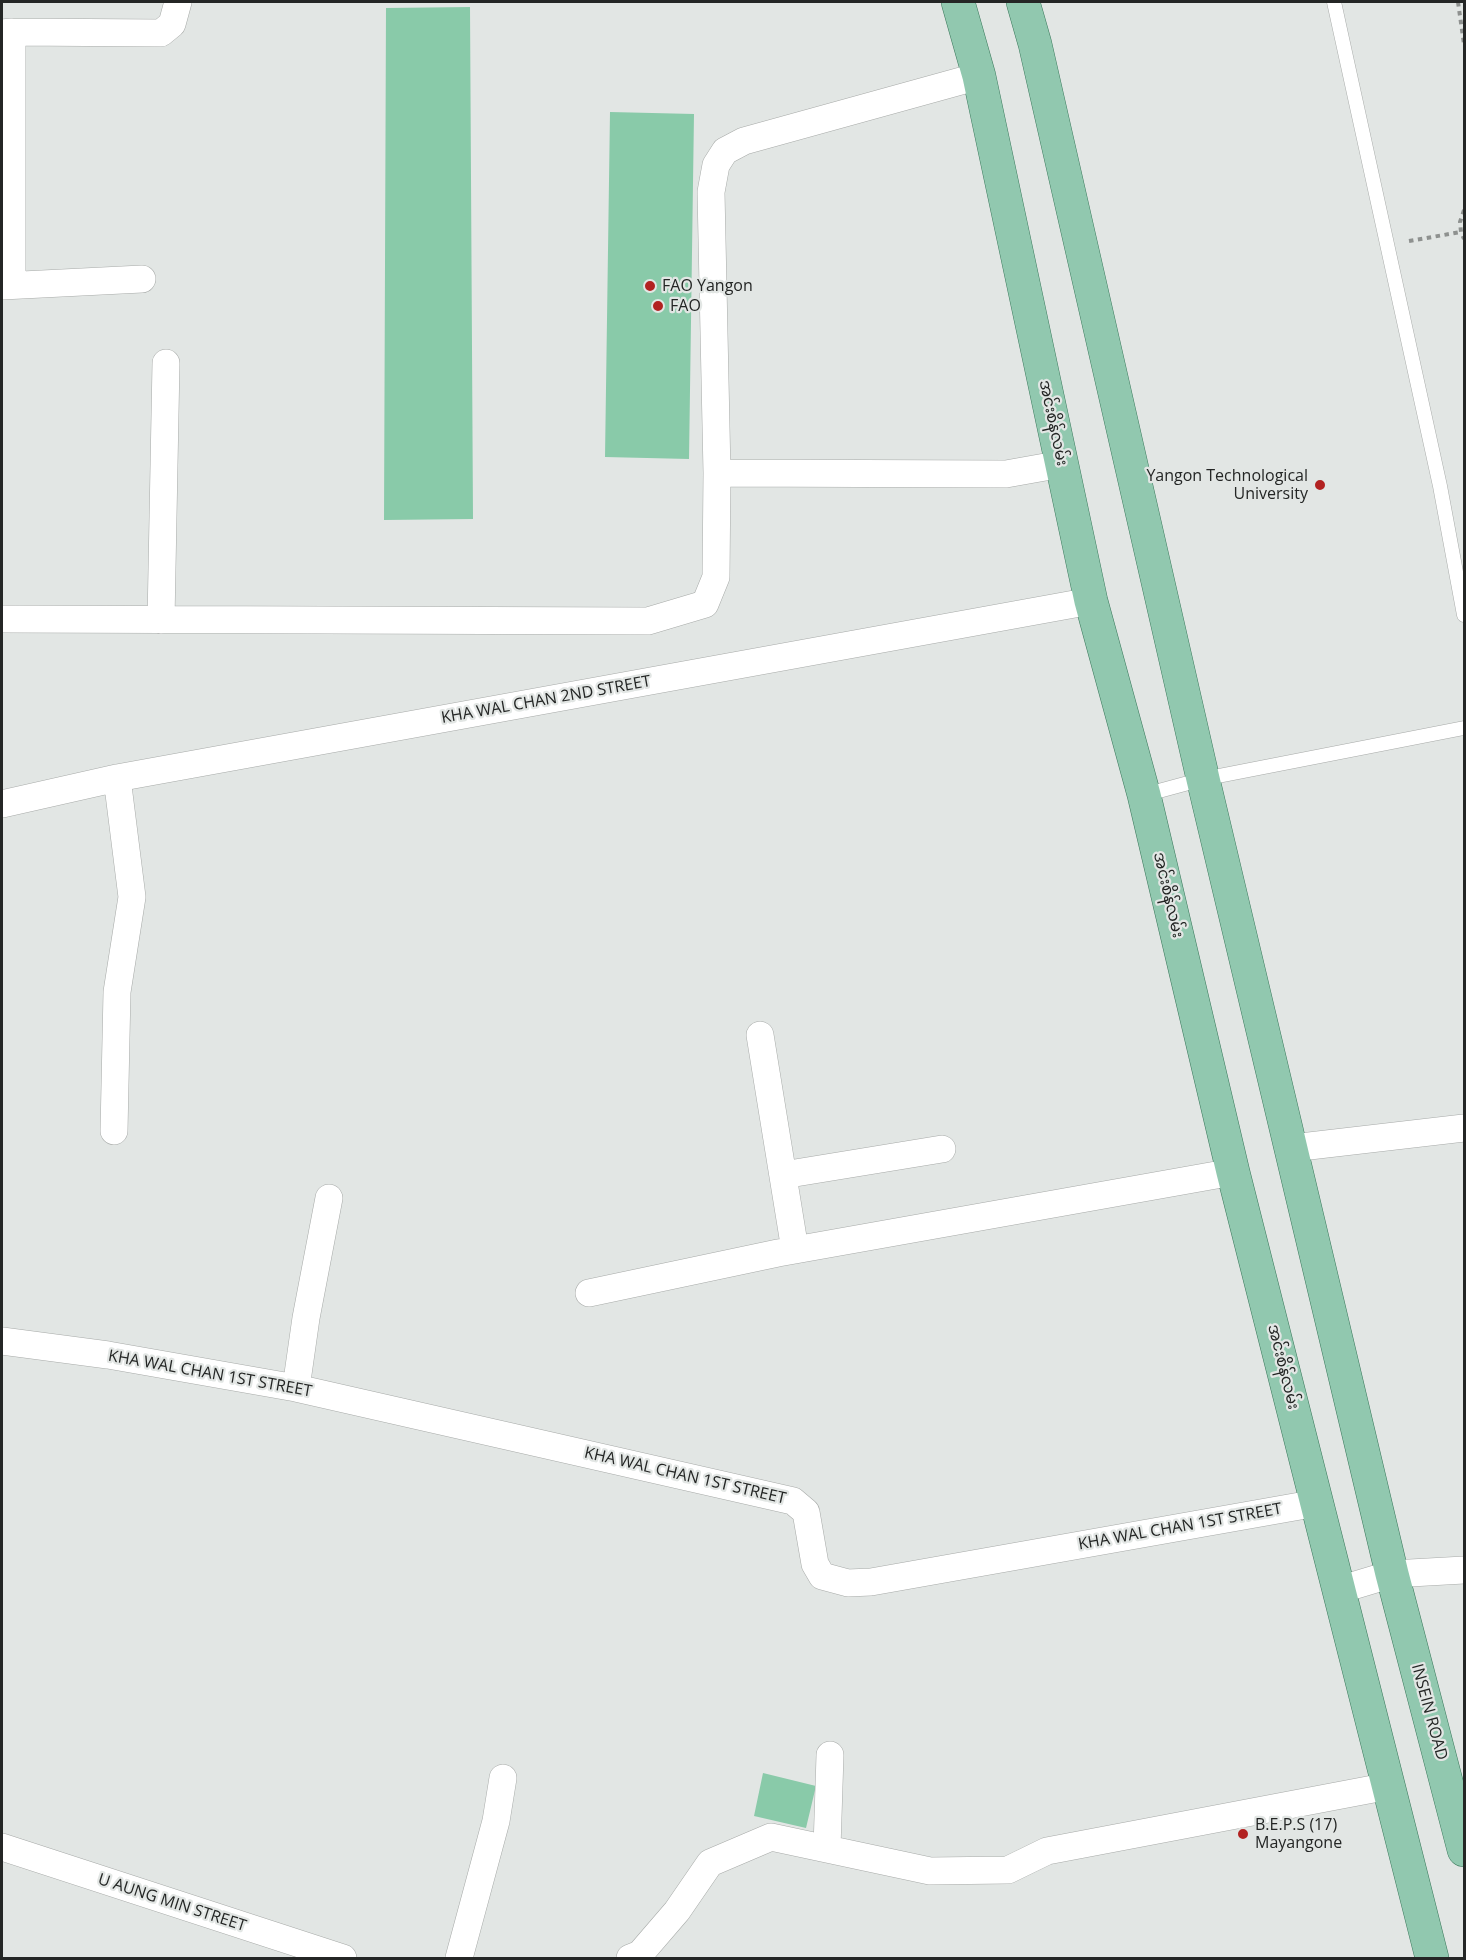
<!DOCTYPE html>
<meta charset="utf-8">
<style>
body{margin:0}
#map{position:relative;width:1466px;height:1960px;overflow:hidden;background:#e2e6e4;font-family:"Open Sans",sans-serif}
canvas{display:block}
.frame{position:absolute;inset:0;border:3px solid #242625;pointer-events:none}
</style>
<div id="map">
<canvas width="1466" height="1960"></canvas>
<div class="frame"></div>
</div>
<script>
const context = document.querySelector('canvas').getContext('2d');
context.lineJoin = 'round';
function paint(path, color) { context.fillStyle = color; context.fill(path, 'evenodd'); }
const poly = rows => new Path2D(rows.map(r => 'M' + r).join(''));
function strokePath(path, color, width, dash) { context.strokeStyle = color; context.lineWidth = width; context.lineCap = dash ? 'butt' : 'round'; context.setLineDash(dash || []); context.stroke(path); }
function label(font, color, halo, rows, align = 'center') {
  context.font = font + ' "Open Sans","Noto Sans Myanmar",sans-serif'; context.lineWidth = 4.5; context.setLineDash([]); context.textBaseline = 'middle'; context.strokeStyle = halo; context.fillStyle = color; for (const [text, x, y, turn = 0] of rows) {
    context.save(); context.translate(x, y); context.rotate((+turn || 0) * Math.PI / 180); context.textAlign = isNaN(turn) ? turn : align; if (halo) context.strokeText(text, 0, 0); context.fillText(text, 0, 0); context.restore();
  }
}
paint(poly([
 [470,7,473,519,384,520,386,8],
 [610,112,694,114,689,459,605,457],
 [763,1773,816,1786,806,1828,754,1816]
]), '#89caa9');
const service = poly([
 [1334,2,1440,486,1464,615],
 [1144,795,1203,779,1464,728]
]);
const minor = poly([
 [12,32,161,33,172,24,178,2],
 [2,33,12,32,12,285],
 [2,286,142,279],
 [717,473,1006,474,1062,464],
 [2,619,648,621,705,604,716,577,717,473,711,192,716,165,725,151,744,141,979,76],
 [161,620,166,363],
 [2,804,117,778,1091,601],
 [760,1035,795,1250],
 [114,1131,117,992,132,897,117,778],
 [1292,1148,1464,1128],
 [783,1175,942,1149],
 [589,1293,778,1253,1233,1172],
 [2,1341,108,1355,296,1388,793,1501,806,1512,815,1564,822,1576,848,1583,871,1582,1317,1503],
 [296,1388,306,1318,329,1198],
 [1339,1590,1392,1574,1464,1570],
 [2,1847,343,1958],
 [827,1848,830,1755],
 [459,1958,496,1821,503,1778],
 [630,1958,640,1954,677,1911,710,1863,771,1837,930,1871,1008,1870,1047,1851,1389,1786]
]);
const primary = poly([
 [958,2,979,76,1091,601,1144,795,1233,1172,1432,1958],
 [1023,2,1035,44,1203,779,1392,1574,1464,1850]
]);
strokePath(service, '#a7aaa8', 15);
strokePath(minor, '#a7aaa8', 28);
strokePath(primary, '#3b785c', 34);
strokePath(poly([
 [1458,2,1464,44],
 [1464,210,1460,222,1461,232,1464,239],
 [1409,241,1461,232]
]), '#8e918f', 4, [4.5, 4.5]);
strokePath(service, '#fff', 14);
strokePath(minor, '#fff', 27);
strokePath(primary, '#91c8af', 33);
for (const [x, y, r, color] of [
 [650,286,6,"#b22221"],
 [658,306,6,"#b22221"],
 [1320,485,6,"#b22221"],
 [1243,1834,6,"#b22221"]
]) { const dot = new Path2D(); dot.arc(x, y, r, 0, 2 * Math.PI); context.fillStyle = color; context.fill(dot); strokePath(dot, '#e2e6e4', 2); }
label('16px', '#242625', '#e2e6e4', [
 ["FAO Yangon",662,286],
 ["FAO",670,306],
 ["Yangon Technological",1308,476,"right"],
 ["University",1308,494,"right"],
 ["B.E.P.S (17)",1255,1825],
 ["Mayangone",1255,1843]
], 'left');
label('16px', '#242625', '#e2e6e4', [
 ["အင်းစိန်လမ်း",1053,423,78],
 ["KHA WAL CHAN 2ND STREET",546,700,-10],
 ["အင်းစိန်လမ်း",1168,895,77],
 ["အင်းစိန်လမ်း",1283,1367,76],
 ["KHA WAL CHAN 1ST STREET",210,1374,10],
 ["KHA WAL CHAN 1ST STREET",685,1476,13],
 ["KHA WAL CHAN 1ST STREET",1180,1527,-10],
 ["INSEIN ROAD",1429,1712,75],
 ["U AUNG MIN STREET",172,1903,18]
]);
</script>
